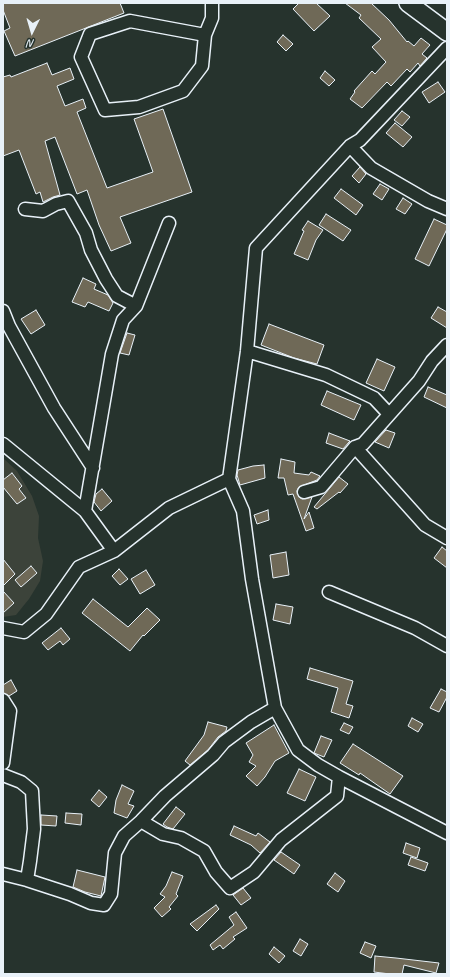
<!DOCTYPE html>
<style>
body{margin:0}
#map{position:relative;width:450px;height:977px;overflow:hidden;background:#26332d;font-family:Caveat,sans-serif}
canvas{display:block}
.frame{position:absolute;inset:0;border:4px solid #e8f1f8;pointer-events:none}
.north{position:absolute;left:12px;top:12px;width:40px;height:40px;-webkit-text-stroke:3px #26332d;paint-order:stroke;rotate:185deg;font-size:11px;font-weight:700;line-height:16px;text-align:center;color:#e8f1f8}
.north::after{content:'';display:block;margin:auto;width:14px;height:18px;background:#e8f1f8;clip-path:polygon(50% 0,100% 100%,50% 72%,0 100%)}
</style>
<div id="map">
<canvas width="450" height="977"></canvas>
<div class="frame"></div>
<div class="north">N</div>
</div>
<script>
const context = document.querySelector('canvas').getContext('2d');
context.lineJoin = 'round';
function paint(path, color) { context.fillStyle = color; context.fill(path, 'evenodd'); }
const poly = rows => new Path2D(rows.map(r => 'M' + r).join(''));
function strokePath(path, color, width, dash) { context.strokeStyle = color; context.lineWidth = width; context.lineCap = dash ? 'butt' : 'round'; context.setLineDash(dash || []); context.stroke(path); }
paint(poly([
 [3,458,17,471,32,496,39,516,38,538,43,561,40,581,29,599,16,615,3,617,3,585,15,574,3,559,3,487,10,496,22,486,12,473,3,480]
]), '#3c433a');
const building = poly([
 [3,3,120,3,124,13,15,56,4,31,10,28,3,10,3,3],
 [299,3,316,3,330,16,314,31,293,9,299,3],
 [345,3,371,3,389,20,407,42,408,41,414,46,421,38,430,45,422,54,427,58,420,66,418,63,410,72,407,69,391,86,387,82,362,108,350,99,355,92,354,91,372,71,375,74,386,62,372,47,381,39,359,18,361,15,345,3],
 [283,35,293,44,286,51,277,42,283,35],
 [47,63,52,75,70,68,74,79,57,86,65,106,83,99,86,108,77,112,107,188,153,172,134,119,163,109,192,192,120,217,131,243,111,251,99,225,87,190,77,194,55,137,45,141,60,195,53,197,43,202,40,192,36,194,19,150,3,156,3,77,10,75,11,77,47,63],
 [325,71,335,80,329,86,320,78,325,71],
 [438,82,445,92,429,103,422,92,438,82],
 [402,111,410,117,402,126,394,120,402,111],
 [395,123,412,137,403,147,386,133,395,123],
 [360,167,366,174,359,183,352,176,360,167],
 [380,184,389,189,382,200,373,194,380,184],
 [341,189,363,205,356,215,334,198,341,189],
 [403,198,412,204,405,214,396,209,403,198],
 [326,214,351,230,343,241,319,225,326,214],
 [434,219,447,225,447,229,429,266,415,259,434,219],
 [308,221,323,230,316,240,308,260,294,254,304,231,302,230,308,221],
 [83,278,96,284,94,289,108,295,113,303,109,311,88,302,85,307,72,302,83,278],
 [438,307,447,312,447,328,431,318,438,307],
 [36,310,45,325,31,334,21,319,36,310],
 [269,324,324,345,317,364,294,358,261,345,269,324],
 [127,333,135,335,129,355,120,353,127,333],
 [377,359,395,367,384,391,366,383,377,359],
 [428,387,447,395,447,408,424,397,428,387],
 [327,391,361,405,354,420,321,405,327,391],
 [386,430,395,433,389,448,375,442,386,430],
 [329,433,350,441,349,442,343,449,326,443,329,433],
 [281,459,295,462,294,473,309,475,311,472,320,476,317,480,299,487,297,491,299,497,302,499,312,497,304,519,309,512,314,528,306,531,293,494,288,495,284,478,278,478,281,459],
 [264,465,265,478,240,485,237,475,238,470,253,466,264,465],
 [12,473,22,486,19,489,26,498,17,504,3,487,3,480,12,473],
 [339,477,348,484,340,493,339,492,317,509,314,507,339,477],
 [102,489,112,501,101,511,94,502,96,494,102,489],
 [268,510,269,520,257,524,254,515,268,510],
 [442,547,447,551,447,568,434,558,442,547],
 [286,552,289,575,273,578,270,555,286,552],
 [3,559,15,574,3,586,3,559],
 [31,566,37,573,21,587,15,580,31,566],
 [119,569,128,579,120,585,112,576,119,569],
 [146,570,155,585,140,594,131,579,146,570],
 [3,591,14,603,3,613,3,591],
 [93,599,128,627,147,608,160,620,144,636,143,635,130,651,82,613,93,599],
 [276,604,293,607,290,624,273,620,276,604],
 [61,628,70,639,63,645,60,641,48,650,42,643,61,628],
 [310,668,353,681,346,704,353,706,349,718,331,712,338,688,307,679,310,668],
 [11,680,17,691,9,696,3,693,3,685,11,680],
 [441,689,447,692,447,697,439,712,430,708,441,689],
 [412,718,423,724,418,732,408,726,412,718],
 [208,722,227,727,226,731,218,737,208,750,190,765,185,761,204,735,208,722],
 [344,723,353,727,349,734,340,730,344,723],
 [274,725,289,753,275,761,265,777,257,786,246,776,256,766,249,762,253,755,246,743,274,725],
 [321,736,332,740,324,757,314,753,321,736],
 [353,744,403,776,390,794,360,773,359,775,340,763,353,744],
 [299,769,316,777,305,801,287,793,299,769],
 [122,785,134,791,128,804,134,806,127,818,114,813,116,800,122,785],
 [99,790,107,797,99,807,91,800,99,790],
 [176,807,185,814,173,829,167,827,163,824,176,807],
 [66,813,82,814,81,825,65,823,66,813],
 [41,815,57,816,56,826,41,825,41,815],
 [234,826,256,836,258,833,270,842,260,853,251,845,230,835,234,826],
 [406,843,420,848,417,858,403,853,406,843],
 [281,852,300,865,294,874,274,860,281,852],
 [411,857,428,863,425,871,408,865,411,857],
 [77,870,105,877,101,896,85,892,73,887,77,870],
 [172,872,183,876,176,894,178,896,169,907,171,909,162,917,154,908,165,897,160,894,166,886,172,872],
 [335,873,345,881,338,892,327,884,335,873],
 [243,888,251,898,241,905,233,895,243,888],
 [216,905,219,909,197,931,190,924,216,905],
 [236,912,247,928,233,937,235,939,223,949,220,945,213,950,210,945,234,925,229,917,236,912],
 [300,939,308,944,301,956,293,951,300,939],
 [365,942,376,946,371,958,360,953,365,942],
 [274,947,285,956,279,963,269,954,274,947],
 [375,956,396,958,439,963,436,973,404,965,402,974,390,974,374,972,375,956]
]);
paint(building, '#6f6957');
strokePath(building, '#e8f1f8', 1);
const street = poly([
 [205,35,130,21,90,34,81,57,105,110,139,107,183,91,202,66,205,35,212,18,212,3],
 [350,146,371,168,428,201,447,209],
 [25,209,43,211,56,204,68,201,86,233,91,250,106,279,117,296,136,306],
 [3,311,9,326,54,408,93,468],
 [247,351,326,375,374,398,389,414],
 [3,444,85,511,114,551],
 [355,447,363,444,419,381,432,361,447,345],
 [229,479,243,511,252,579,275,708,298,750,318,765,339,777,447,833],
 [304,492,321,487,355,447,425,525,447,538],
 [85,511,112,354,123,320,136,306,169,223],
 [329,592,415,628,447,646],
 [3,628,24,632,46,614,79,567,114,551,169,508,229,479,247,351,256,248,350,146,360,140,447,48],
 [3,700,10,711,3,763],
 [3,775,21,782,32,791,34,829,30,861,27,880,3,874],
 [141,821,163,834,181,838,204,851,216,872,230,888,254,872,281,840,337,796,339,777],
 [27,880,70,894,91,903,104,905,111,894,115,853,124,836,141,821,165,796,213,755,224,742,251,722,275,708]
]);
const secondary = poly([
 [408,3,447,32]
]);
strokePath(street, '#e8f1f8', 15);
strokePath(secondary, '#e8f1f8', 20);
strokePath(street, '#26332d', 12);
strokePath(secondary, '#26332d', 17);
</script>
